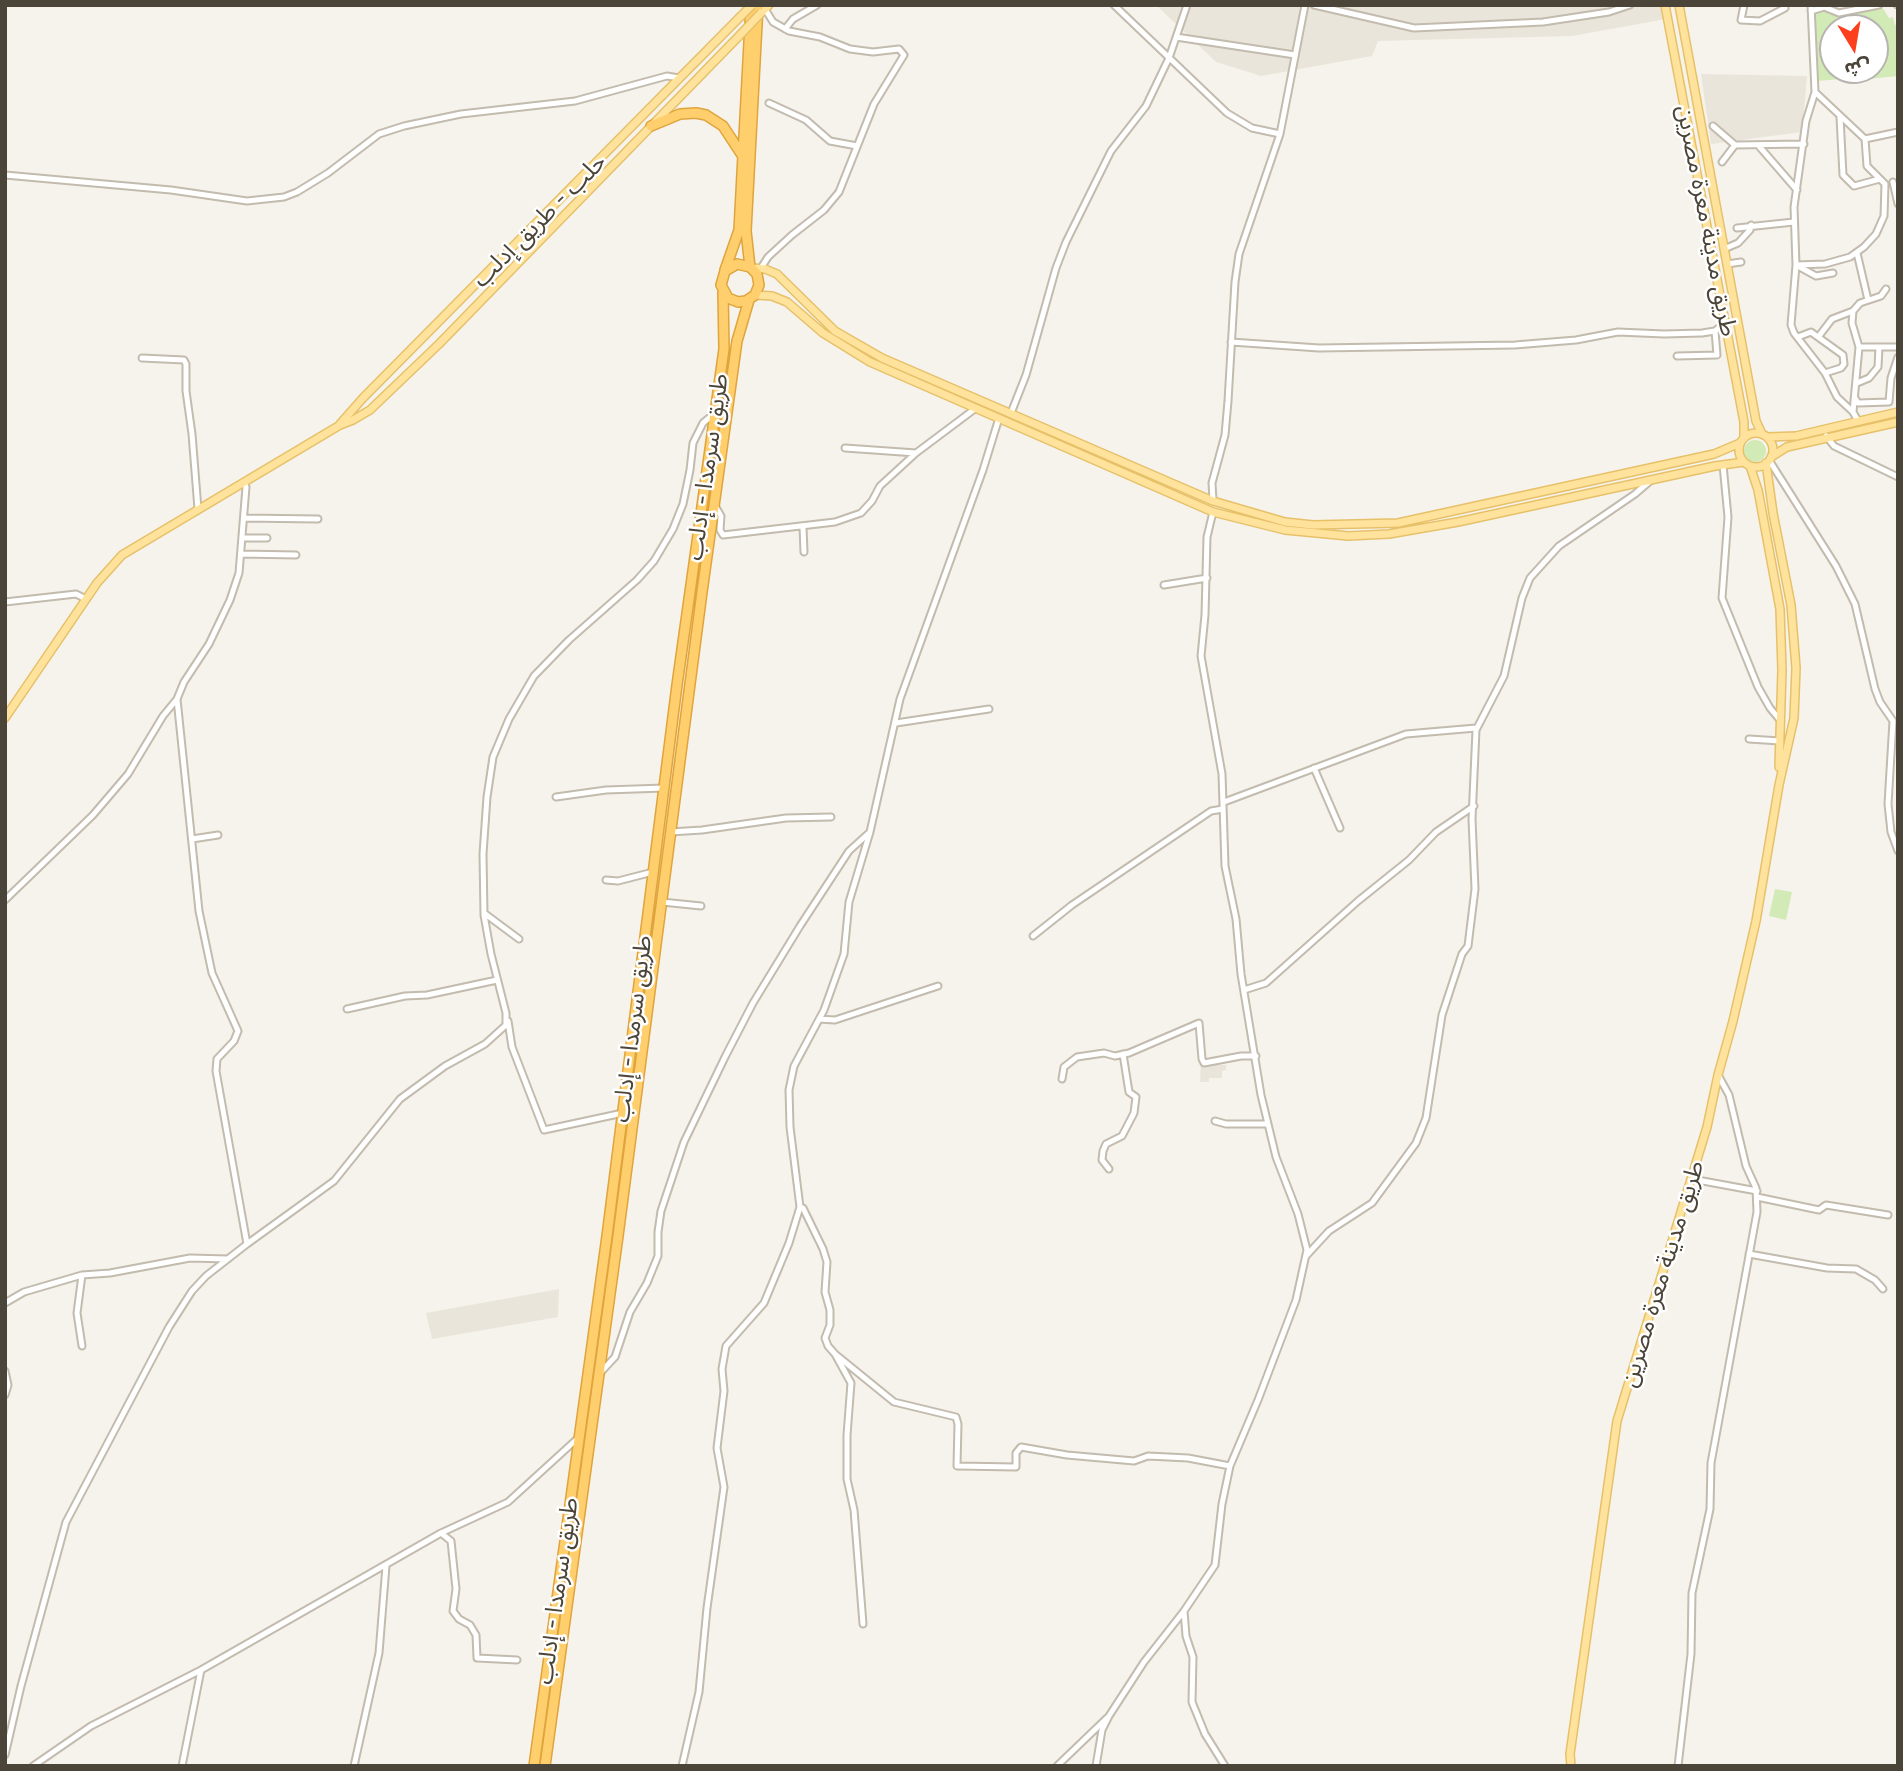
<!DOCTYPE html>
<meta charset="utf-8">
<style>
body{margin:0}
#map{position:relative;width:1903px;height:1771px;overflow:hidden;background:#f6f3ec;font-family:"Fira Sans","Noto Sans Arabic",sans-serif}
canvas{display:block}
.frame{position:absolute;inset:0;border:7px solid #4b4439;pointer-events:none}
.north{position:absolute;left:1819px;top:14px;width:70px;height:70px;box-sizing:border-box;background:#fff;border:2px solid #b7b4b0;border-radius:50%;rotate:169deg;font-size:19px;font-weight:700;line-height:28px;text-align:center;color:#4b4439}
.north::after{content:'';display:block;margin:auto;width:24px;height:32px;background:#fc3f1d;clip-path:polygon(50% 0,100% 100%,50% 72%,0 100%)}
</style>
<div id="map">
<canvas width="1903" height="1771"></canvas>
<div class="frame"></div>
<div class="north">ش</div>
</div>
<script>
const context = document.querySelector('canvas').getContext('2d');
context.lineJoin = 'round';
function paint(path, color) { context.fillStyle = color; context.fill(path, 'evenodd'); }
const poly = rows => new Path2D(rows.map(r => 'M' + r).join(''));
function strokePath(path, color, width, dash) { context.strokeStyle = color; context.lineWidth = width; context.lineCap = dash ? 'butt' : 'round'; context.setLineDash(dash || []); context.stroke(path); }
function label(font, color, halo, rows, align = 'center') {
  context.font = font + ' "Fira Sans","Noto Sans Arabic",sans-serif'; context.lineWidth = 5; context.setLineDash([]); context.textBaseline = 'middle'; context.strokeStyle = halo; context.fillStyle = color; for (const [text, x, y, turn = 0] of rows) {
    context.save(); context.translate(x, y); context.rotate((+turn || 0) * Math.PI / 180); context.textAlign = isNaN(turn) ? turn : align; if (halo) context.strokeText(text, 0, 0); context.fillText(text, 0, 0); context.restore();
  }
}
paint(poly([
 [1156,5,1662,5,1666,19,1572,36,1378,41,1372,56,1261,76,1216,62],
 [1701,74,1807,76,1802,132,1711,144],
 [1213,1062,1214,1065,1226,1065,1226,1070,1222,1071,1222,1078,1209,1078,1209,1082,1200,1082,1201,1063],
 [559,1289,558,1317,432,1339,426,1313]
]), '#eae5da');
paint(poly([
 [1882,7,1889,18,1893,17,1895,25,1898,24,1898,76,1868,79,1867,71,1857,72,1853,78,1817,81,1814,14,1823,10,1837,15,1865,12],
 [1833,28,1875,28,1875,70,1833,70],
 '1744 451a11 11 0 1 1 22 0a11 11 0 1 1-22 0Z',
 [1775,889,1792,892,1786,920,1769,916]
]), '#d2eab5');
const minor = poly([
 [1114,5,1227,113,1252,128,1280,134],
 [1314,5,1414,28,1543,22,1609,12,1630,5],
 [1744,5,1741,20,1760,21,1785,8],
 [1811,5,1815,92,1806,121,1794,207,1796,265,1791,325,1794,333,1825,373,1837,397,1853,412,1858,421],
 [1897,5,1898,5],
 [1811,11,1824,7,1839,13,1879,5],
 [785,29,793,19,817,5],
 [1176,37,1295,55],
 [769,103,806,120,830,141,857,146],
 [1840,117,1843,175,1854,186,1880,179],
 [1713,126,1735,145,1804,144],
 [1865,139,1898,132],
 [1758,145,1797,190],
 [1722,162,1735,145],
 [5,175,171,190,247,201,284,197,297,192,328,173,379,134,404,126,461,114,575,101,667,76,679,78],
 [1893,182,1898,204],
 [1737,228,1794,222],
 [1724,249,1738,243,1750,230,1751,225],
 [1857,253,1868,300],
 [1727,264,1741,262],
 [1796,265,1825,264,1850,257,1864,247,1876,234,1884,216,1885,184,1867,166,1865,139,1815,92],
 [1796,265,1816,276,1833,273],
 [761,268,768,257,792,235,824,210,839,192,874,104,904,55,899,49,873,52,850,49,820,37,789,31,773,22,765,9],
 [1819,336,1832,319,1853,311],
 [1798,337,1811,332,1843,355,1844,364,1841,368,1825,373],
 [1231,342,1319,348,1515,345,1576,340,1618,332,1664,334,1702,333,1715,331,1726,322],
 [1859,347,1898,347],
 [1677,356,1717,355,1715,331],
 [142,358,184,360,186,364,186,391,192,434,198,509],
 [1857,383,1869,378,1878,367,1879,347],
 [1855,398,1858,403,1889,402,1891,378,1898,357],
 [1853,412,1859,347,1852,323,1853,311,1860,303,1881,296,1886,289],
 [1011,413,1026,375,1056,268,1066,242,1111,151,1146,106,1169,58,1187,5],
 [1826,436,1834,446,1898,477],
 [845,448,916,453,976,408],
 [1769,460,1836,566,1855,604,1875,689,1880,702,1893,721,1888,804,1891,832,1898,851],
 [1723,465,1728,517,1722,598,1758,687,1770,708,1780,720],
 [1213,501,1212,483,1225,435,1228,401,1235,282,1239,254,1280,134,1305,5],
 [714,504,721,516,720,530,723,535,835,522,861,513,872,501,880,486,916,453],
 [244,518,318,519],
 [803,527,804,552],
 [242,538,267,538],
 [241,554,296,555],
 [1164,585,1207,578],
 [5,602,76,594,86,599],
 [177,699,199,911,212,973,238,1031,234,1041,217,1059,216,1071,247,1244],
 [896,723,989,709],
 [1749,739,1780,741],
 [1314,768,1340,828],
 [556,797,606,790,664,788],
 [1224,802,1406,734,1476,728],
 [670,832,702,830,786,818,831,817],
 [192,839,218,835],
 [606,880,618,881,653,872],
 [5,900,93,815,128,774,163,716,177,699,184,682,209,644,230,600,239,573,246,487,244,482],
 [662,902,701,906],
 [484,913,519,939],
 [1033,936,1072,905,1211,811,1223,809],
 [1244,990,1266,983,1358,901,1409,860,1436,832,1474,806],
 [347,1009,405,996,427,995,497,980],
 [819,1019,835,1020,938,986],
 [508,1021,512,1047,544,1130,623,1113],
 [1062,1079,1064,1067,1077,1057,1104,1053,1115,1056,1129,1053,1199,1023,1202,1059,1204,1063,1241,1056,1256,1056],
 [1215,1121,1226,1124,1268,1124],
 [1109,1169,1102,1160,1103,1151,1106,1144,1122,1136,1134,1113,1136,1097,1129,1092,1123,1054],
 [1692,1179,1757,1191],
 [1757,1197,1819,1210,1826,1205,1888,1215],
 [800,1207,803,1208,823,1249,827,1262,825,1292,830,1310,830,1325,825,1338,828,1346,835,1354,851,1383,847,1435,847,1479,854,1510,863,1624],
 [1749,1254,1827,1268,1856,1269,1875,1280,1883,1289],
 [1306,1256,1329,1231,1372,1203,1416,1143,1426,1118,1442,1015,1462,954,1468,946,1475,889,1472,819,1476,730,1504,676,1522,598,1530,578,1559,546,1635,494,1650,481],
 [5,1303,24,1292,82,1275,110,1273,190,1258,228,1259],
 [82,1346,77,1313,82,1275],
 [835,1354,894,1402,956,1417,958,1424,957,1466,1016,1467,1016,1453,1021,1447,1067,1455,1134,1461,1148,1456,1188,1458,1230,1466],
 [5,1371,8,1385,5,1395],
 [600,1373,615,1357,630,1312,647,1283,658,1256,658,1232,661,1211,684,1142,726,1055,753,1003,800,926,849,851,870,832],
 [441,1533,451,1541,456,1589,453,1611,459,1619,470,1625,476,1635,477,1658,517,1660],
 [1184,1611,1186,1636,1193,1657,1192,1702,1205,1734,1225,1766],
 [5,1755,21,1686,66,1522,169,1327,192,1291,206,1276,247,1244,334,1181,400,1099,445,1066,485,1044,506,1025,506,1013,491,954,484,915,483,854,487,797,493,757,509,719,534,676,569,640,637,580,654,561,673,529,683,504,690,470,693,443,703,423,715,413],
 [33,1766,91,1726,201,1670,441,1533,508,1502,577,1439],
 [182,1766,201,1670],
 [354,1766,379,1653,386,1566],
 [682,1766,699,1692,707,1608,724,1487,717,1448,724,1391,722,1369,726,1346,764,1303,789,1243,800,1207,790,1127,789,1090,794,1066,824,1010,844,954,849,902,870,832,900,699,983,470,999,418],
 [1057,1766,1107,1718],
 [1096,1766,1102,1730,1109,1716,1144,1662,1184,1611,1215,1565,1222,1504,1230,1466,1258,1400,1296,1300,1307,1250,1298,1214,1276,1157,1261,1095,1241,974,1236,919,1225,866,1222,774,1201,656,1205,615,1207,537,1213,512],
 [1678,1766,1691,1654,1692,1593,1710,1509,1711,1463,1757,1212,1756,1188,1746,1166,1729,1095,1718,1075]
]);
const major = poly([
 [1665,5,1744,422,1744,438],
 [1679,5,1756,421,1762,434],
 [761,13,769,5],
 [752,268,765,269,777,274,835,331,882,358,1213,501,1285,522,1313,525,1398,523,1714,454,1740,443],
 [755,295,772,296,787,302,823,333,870,362,1213,512,1285,530,1348,536,1389,534,1458,522,1715,466,1744,462],
 [340,424,363,398,739,18],
 '1739 450a17 17 0 1 1 34 0a17 17 0 1 1-34 0Z',
 [1767,437,1796,436,1898,412],
 [1771,457,1787,447,1898,422],
 [1750,466,1758,490,1780,609,1782,670,1779,767],
 [5,718,97,583,122,555,340,425,353,420,370,410,439,344,740,35],
 [1571,1766,1570,1754,1617,1421,1707,1127,1718,1075,1733,1021,1756,921,1779,785,1794,718,1796,668,1791,605,1773,513,1766,463]
]);
const highway = poly([
 [651,126,680,114,696,113,706,115,723,126,742,155],
 [750,267,737,264,725,271,721,285,728,298,738,302,746,301,755,295,759,285,757,274,750,267,746,231,758,5],
 [725,270,739,230,751,5],
 [534,1766,607,1236,677,685,724,349,723,292],
 [545,1766,618,1236,702,592,737,341,749,300]
]);
strokePath(minor, '#c2bbae', 9);
strokePath(major, '#e6c16a', 10);
strokePath(highway, '#e0a43c', 12);
strokePath(minor, '#fff', 5);
strokePath(major, '#ffe39c', 7);
strokePath(highway, '#ffcf6e', 9);
const majorBridge = poly([
 [739,18,752,5],
 [740,35,761,13]
]);
strokePath(majorBridge, '#e6c16a', 10, []);
strokePath(majorBridge, '#ffe39c', 7);
label('24px', '#4b4439', '#fff', [
 ["حلب - طريق إدلب",540,221,-45],
 ["طريق مدينة معرة مصرين",1706,221,79],
 ["طريق سرمدا - إدلب",708,467,-82],
 ["طريق سرمدا - إدلب",633,1029,-83],
 ["طريق مدينة معرة مصرين",1663,1274,-73],
 ["طريق سرمدا - إدلب",558,1591,-82]
]);
</script>
